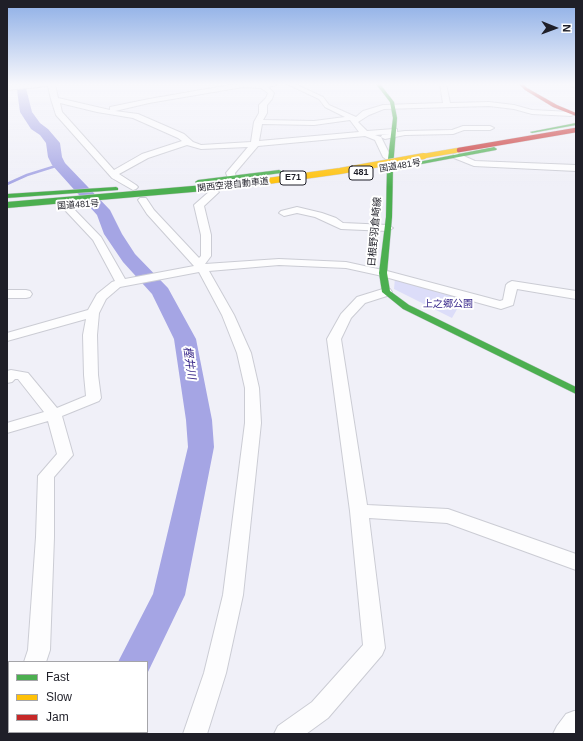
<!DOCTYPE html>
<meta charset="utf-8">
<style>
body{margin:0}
#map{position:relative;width:583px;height:741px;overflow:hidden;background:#f0f0f8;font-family:Helvetica,sans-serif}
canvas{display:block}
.frame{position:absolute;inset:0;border:8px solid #1f1f28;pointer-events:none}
.legend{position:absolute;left:8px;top:661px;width:140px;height:72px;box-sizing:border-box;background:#fff;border:1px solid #a5a5a9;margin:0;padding:5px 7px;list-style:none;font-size:12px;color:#1f1f28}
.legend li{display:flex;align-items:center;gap:8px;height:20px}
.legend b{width:20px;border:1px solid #a5a5a9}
.north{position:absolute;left:535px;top:8px;width:40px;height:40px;-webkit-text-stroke:3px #fff;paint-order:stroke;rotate:91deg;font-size:11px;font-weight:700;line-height:16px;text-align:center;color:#1f1f28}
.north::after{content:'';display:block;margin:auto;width:14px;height:18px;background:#1f1f28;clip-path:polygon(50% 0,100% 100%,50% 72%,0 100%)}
</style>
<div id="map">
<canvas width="583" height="741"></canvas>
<div class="frame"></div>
<ul class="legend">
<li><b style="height:5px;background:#4caf50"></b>Fast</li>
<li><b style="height:5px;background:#ffc107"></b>Slow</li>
<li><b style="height:5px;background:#c62828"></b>Jam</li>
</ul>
<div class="north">N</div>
</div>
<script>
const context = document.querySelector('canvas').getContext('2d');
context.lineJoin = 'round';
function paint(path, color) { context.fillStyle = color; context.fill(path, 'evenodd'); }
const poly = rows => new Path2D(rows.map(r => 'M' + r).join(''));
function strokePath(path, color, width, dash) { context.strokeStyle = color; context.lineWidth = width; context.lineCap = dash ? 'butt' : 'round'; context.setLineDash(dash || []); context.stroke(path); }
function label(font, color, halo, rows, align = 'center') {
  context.font = font + ' Helvetica,"Noto Sans JP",sans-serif'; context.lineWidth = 4; context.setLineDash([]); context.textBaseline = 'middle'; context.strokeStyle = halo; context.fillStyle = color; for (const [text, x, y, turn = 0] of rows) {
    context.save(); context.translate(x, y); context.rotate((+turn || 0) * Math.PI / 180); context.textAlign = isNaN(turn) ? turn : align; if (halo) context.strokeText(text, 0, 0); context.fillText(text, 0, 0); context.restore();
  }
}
paint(poly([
 [395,278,464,297,452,318,394,289]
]), '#dcddf9');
strokePath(poly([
 [7,184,27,175,59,165]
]), '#a5a5e4', 2.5);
paint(poly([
 [12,84,22,84,26,88,32,112,40,123,48,129,60,143,62,157,65,163,110,210,122,234,135,254,168,288,196,339,212,420,214,447,185,595,147,674,147,662,118,662,153,594,188,447,186,420,174,339,152,294,123,262,104,234,97,215,52,165,48,157,46,143,40,135,31,129,20,112,17,90,12,84],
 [80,732,119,732,118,734,80,734,80,732]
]), '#a5a5e4');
const street = poly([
 [33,84,55,84,58,98,110,110,110,107,149,99,224,86,239,84,277,84,276,85,268,87,274,93,272,99,267,105,267,113,263,120,314,121,345,117,325,107,319,99,287,84,295,84,323,97,329,105,356,117,363,111,383,105,443,103,440,84,446,84,450,103,489,102,514,105,532,110,571,112,575,114,571,116,532,114,514,109,489,106,384,109,369,115,358,122,367,131,394,129,397,129,397,132,405,131,452,130,463,126,490,126,494,128,490,130,464,130,453,134,405,135,385,139,381,137,382,135,390,134,375,135,381,137,391,157,387,160,383,157,375,140,365,136,258,146,235,173,236,178,232,181,229,180,226,173,248,147,201,149,187,145,148,158,119,174,136,185,138,187,136,189,133,190,112,178,56,115,51,99,48,86,7,90,7,86,33,84],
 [243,87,261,88,268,93,266,98,259,105,259,113,254,122,251,142,201,145,193,142,184,134,138,114,115,111,149,103,243,87],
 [60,103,97,112,133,118,178,138,182,141,142,154,114,170,62,112,60,103],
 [350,120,359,132,259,141,262,124,314,125,350,120],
 [574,84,576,84,576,88,571,86,574,84],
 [457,153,475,161,576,165,576,171,474,166,454,158,453,156,454,154,457,153],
 [214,189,219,192,204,206,211,235,211,256,205,264,279,259,346,262,387,271,500,301,503,300,506,285,508,283,512,281,576,291,576,299,517,289,513,305,501,309,378,275,346,268,279,265,209,271,234,315,251,353,259,388,261,423,243,595,226,673,207,734,183,734,204,673,223,595,245,423,245,388,237,353,222,315,199,272,120,287,106,299,99,313,97,335,98,375,101,398,99,401,62,416,73,455,54,477,54,537,50,650,46,662,24,662,28,650,36,537,38,476,57,454,48,421,7,433,7,423,44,412,18,379,15,379,12,382,7,383,7,371,11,370,28,373,57,408,86,396,84,375,83,335,86,319,7,341,7,333,88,310,97,294,112,282,115,281,93,240,63,208,61,206,63,204,69,204,101,237,125,279,194,266,147,214,138,200,140,198,146,198,154,210,199,258,201,256,201,235,194,205,211,190,214,189],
 [297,207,322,213,336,218,343,223,388,225,393,228,388,231,341,229,315,217,297,213,284,216,279,213,281,211,297,207],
 [386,288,390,289,392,292,390,295,365,303,351,318,341,339,367,505,448,509,576,554,576,570,447,523,369,518,385,648,382,655,328,718,306,734,274,734,278,726,312,702,363,645,350,511,327,339,341,314,357,297,386,288],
 [7,290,26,290,30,291,32,294,30,297,26,298,7,298,7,290],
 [7,678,9,678,9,700,7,700,7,678],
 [574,711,576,711,576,734,553,734,557,726,566,714,574,711],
 [109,732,137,732,138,734,110,734,109,732]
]);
const fast = poly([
 [376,84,380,84,394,102,397,118,393,167,392,217,387,273,390,291,409,305,576,387,576,394,403,309,382,292,379,273,386,217,387,167,393,118,390,102,376,84],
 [576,123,576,125,532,133,530,132,576,123],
 [494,147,497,149,496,150,411,166,408,164,494,147],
 [279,170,281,171,281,173,198,184,195,182,198,180,279,170],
 [116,187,118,188,118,190,7,198,7,194,116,187]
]);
const jam = poly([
 [519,84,523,84,527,88,557,105,576,113,576,116,553,107,525,90,519,84]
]);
strokePath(street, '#cbccd4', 2);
strokePath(fast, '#cbccd4', 1);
strokePath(jam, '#cbccd4', 1);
paint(street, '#fdfdfe');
paint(fast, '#4caf50');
paint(jam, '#c62828');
const fastBridge = poly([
 [7,205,239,185,268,181]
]);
const slowBridgeFar1 = poly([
 [418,157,459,150]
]);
const slowBridge = poly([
 [268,181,340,171,424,156]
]);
const jamBridge = poly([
 [459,150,576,130]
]);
strokePath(fastBridge, '#cdcdd2', 7, []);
strokePath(slowBridgeFar1, '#cdcdd2', 5.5, []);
strokePath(slowBridge, '#cdcdd2', 7, []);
strokePath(jamBridge, '#cdcdd2', 5.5, []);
strokePath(fastBridge, '#4caf50', 6);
strokePath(slowBridgeFar1, '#ffc107', 4.5);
strokePath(slowBridge, '#ffc107', 6);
strokePath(jamBridge, '#c62828', 4.5);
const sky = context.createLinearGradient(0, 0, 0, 187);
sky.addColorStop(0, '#8daee6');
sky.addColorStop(0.45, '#f8f8fc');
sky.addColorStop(1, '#f8f8fc00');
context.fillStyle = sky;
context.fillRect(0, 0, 583, 187);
label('9px', '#1f1f28', '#fff', [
 ["国道481号",400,166,-9],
 ["関西空港自動車道",233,185,-6],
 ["国道481号",78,205,-4]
]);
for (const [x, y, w] of [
 [361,173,24],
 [293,178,26]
]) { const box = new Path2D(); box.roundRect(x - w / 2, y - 7, w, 14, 3); context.fillStyle = '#fff'; context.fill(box); strokePath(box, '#1f1f28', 1); }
label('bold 9px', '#1f1f28', null, [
 ["481",361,173],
 ["E71",293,178]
]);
label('10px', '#1f1f28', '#fff', [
 ["日根野羽倉崎線",375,232,-85]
]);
label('10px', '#36268a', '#fff', [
 ["上之郷公園",448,304]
]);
label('italic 11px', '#342386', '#fff', [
 ["樫井川",189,363,82]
]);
</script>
